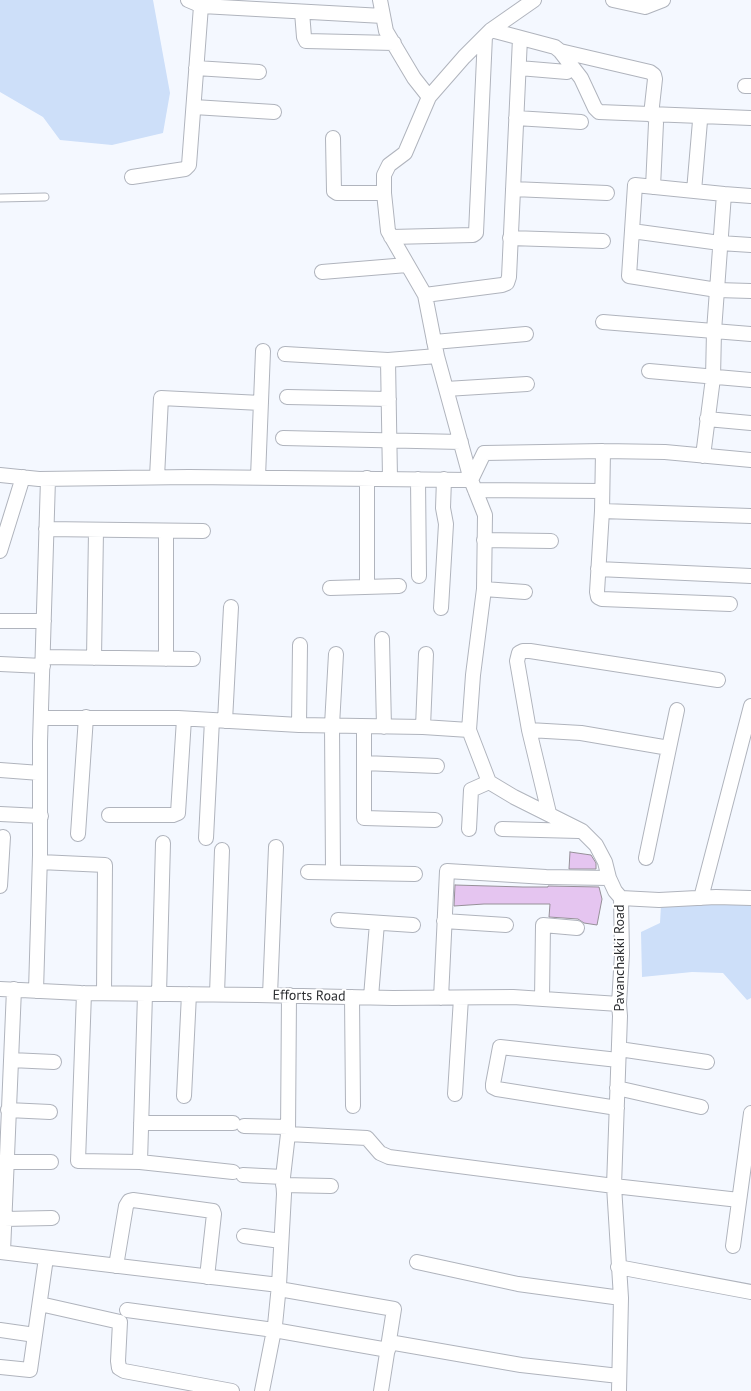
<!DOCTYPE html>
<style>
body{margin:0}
canvas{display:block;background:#f4f8ff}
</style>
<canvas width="751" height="1391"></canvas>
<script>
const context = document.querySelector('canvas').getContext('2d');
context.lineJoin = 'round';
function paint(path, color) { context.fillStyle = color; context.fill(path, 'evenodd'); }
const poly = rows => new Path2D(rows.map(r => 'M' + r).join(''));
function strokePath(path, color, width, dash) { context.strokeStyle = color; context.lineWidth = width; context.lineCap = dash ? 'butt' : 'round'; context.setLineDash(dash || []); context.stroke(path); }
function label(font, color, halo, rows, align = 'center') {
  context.font = font + ' "PT Sans",sans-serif'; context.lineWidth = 4; context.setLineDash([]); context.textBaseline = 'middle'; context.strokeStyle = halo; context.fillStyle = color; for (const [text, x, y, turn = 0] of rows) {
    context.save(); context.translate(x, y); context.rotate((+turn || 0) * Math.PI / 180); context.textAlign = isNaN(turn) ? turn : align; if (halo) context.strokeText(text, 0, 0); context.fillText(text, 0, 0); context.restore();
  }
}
paint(poly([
 [0,0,153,0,170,93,163,133,112,145,60,140,43,117,0,92],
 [734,903,751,906,751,998,747,1000,723,973,692,972,642,977,641,932,660,923,661,905]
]), '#cddff9');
const building = poly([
 [570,852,591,855,596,863,596,869,569,869,570,852],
 [455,885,523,887,548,887,548,886,599,887,602,899,597,925,584,923,578,919,549,917,550,904,484,904,454,906,455,885]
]);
paint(building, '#e5c5f0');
strokePath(building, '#969098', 1);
const lane = poly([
 [0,198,45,197]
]);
const street = poly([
 [188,0,202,6,383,16],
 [380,0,386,31,414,78,429,97],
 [613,0,645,7,663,0],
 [302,12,304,37,306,41,394,43],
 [491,30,555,47,560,51,581,78,595,108,599,112,751,118],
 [560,51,650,72,654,75,655,79,651,115],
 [196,68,259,72],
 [519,68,567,72],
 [745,86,751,86],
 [194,107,274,112],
 [516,118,581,122],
 [333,138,334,191,337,193,384,193],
 [132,177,185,169,189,165,201,6],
 [653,187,656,123],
 [513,189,607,193],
 [694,191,700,121],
 [724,194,635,185,629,276,717,290,751,291],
 [632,231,720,243,751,245],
 [391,237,473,235,476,233,485,36],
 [510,238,603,241],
 [322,272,407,265],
 [425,295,502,285,507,283,509,277,520,38],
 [603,322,751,334],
 [434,342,526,334],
 [285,354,388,360],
 [437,356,425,295,388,231,384,193,384,175,389,165,405,153,429,97,464,57,491,30,534,0],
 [649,371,751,380],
 [446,389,527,384],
 [287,397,389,399],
 [707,419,751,423],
 [283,438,461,442],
 [603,451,602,511,597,592,598,597,602,599,730,604],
 [703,456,713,378,714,331,724,194,751,196],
 [0,475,39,479,189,477,471,480],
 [157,477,161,398,261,403],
 [258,477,263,351],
 [390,478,388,360,437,356,471,480,485,515,484,589,473,675,469,730,489,782,514,797,582,831,596,845,605,862,609,878,615,891,621,898,622,954,619,1004,620,1016,614,1186,621,1298,619,1391],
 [418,479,419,576],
 [471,480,484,453,603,451,665,452,751,460],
 [475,490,602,491],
 [602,511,751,516],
 [46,529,203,531],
 [484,540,551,541],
 [0,551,23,477],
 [598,569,751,576],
 [367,586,367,478],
 [330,588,399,586],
 [484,589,525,592],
 [441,608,446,524,443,508,444,479],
 [0,621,44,621],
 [382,639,384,727],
 [43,657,193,659],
 [94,658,96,531],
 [166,659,166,531],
 [0,664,43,666],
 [41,718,178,718,299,725,423,727,469,730],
 [225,721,231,607],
 [299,725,300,645],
 [364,727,364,818,435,820],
 [423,727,426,654],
 [529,730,517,661,519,653,523,651,530,651,718,680],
 [669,748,677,710],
 [364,763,437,766],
 [0,770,40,773],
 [549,813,529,730,581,733,669,748,646,858],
 [0,814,41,816],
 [109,815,173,815,178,813,184,719],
 [469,829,471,790,489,782],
 [502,829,579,831],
 [78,834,86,717],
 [206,838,212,720],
 [40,862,105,865,104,993],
 [333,871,332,725,336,654],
 [308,872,415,874],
 [0,886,3,837],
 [621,898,659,900,716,897,751,898],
 [701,898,751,706],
 [338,920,413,925],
 [444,921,506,925],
 [0,989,81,993,257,995,393,998,513,997,619,1004],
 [36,991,40,855,40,742,48,479],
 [84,993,78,1161,140,1162,145,994],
 [159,994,163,843],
 [217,994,222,850],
 [270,995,276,847],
 [352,997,353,1106],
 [371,997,377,923],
 [441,998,447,871,546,877,609,878],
 [542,999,543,925,577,928],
 [619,1049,707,1062],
 [11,1060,54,1062],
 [617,1088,701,1107],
 [455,1094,461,998],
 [184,1096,189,994],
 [617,1108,497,1089,493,1087,493,1084,500,1047,618,1060],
 [8,1110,50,1112],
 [141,1123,233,1123],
 [244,1126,288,1127],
 [288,1134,367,1138,380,1153,389,1157,614,1186,739,1200],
 [6,1162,51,1162],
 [140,1162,233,1172],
 [243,1175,283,1177],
 [283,1185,331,1186],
 [4,1219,52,1218],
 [244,1236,281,1241],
 [733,1246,751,1113],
 [0,1252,279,1285],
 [3,1252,14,989],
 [417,1262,518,1284,621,1298],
 [116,1266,126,1206,129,1201,133,1200,213,1211,214,1214,207,1277],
 [618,1267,751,1292],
 [279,1289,394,1309,381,1391],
 [40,1304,120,1322,118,1361,119,1368,124,1371,232,1391],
 [127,1310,274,1330,388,1350],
 [0,1330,35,1335],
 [389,1342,521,1365,619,1376],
 [0,1367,30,1370,46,1258],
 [262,1391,275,1325,279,1285,284,1194,283,1177,288,1134,289,995]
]);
strokePath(lane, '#b0b4bd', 9);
strokePath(street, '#b0b4bd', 16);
strokePath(lane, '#fff', 7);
strokePath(street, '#fff', 14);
label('14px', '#2c2e31', '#fff', [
 ["Pavanchakki Road",620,958,-90],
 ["Efforts Road",309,996,1]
]);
</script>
